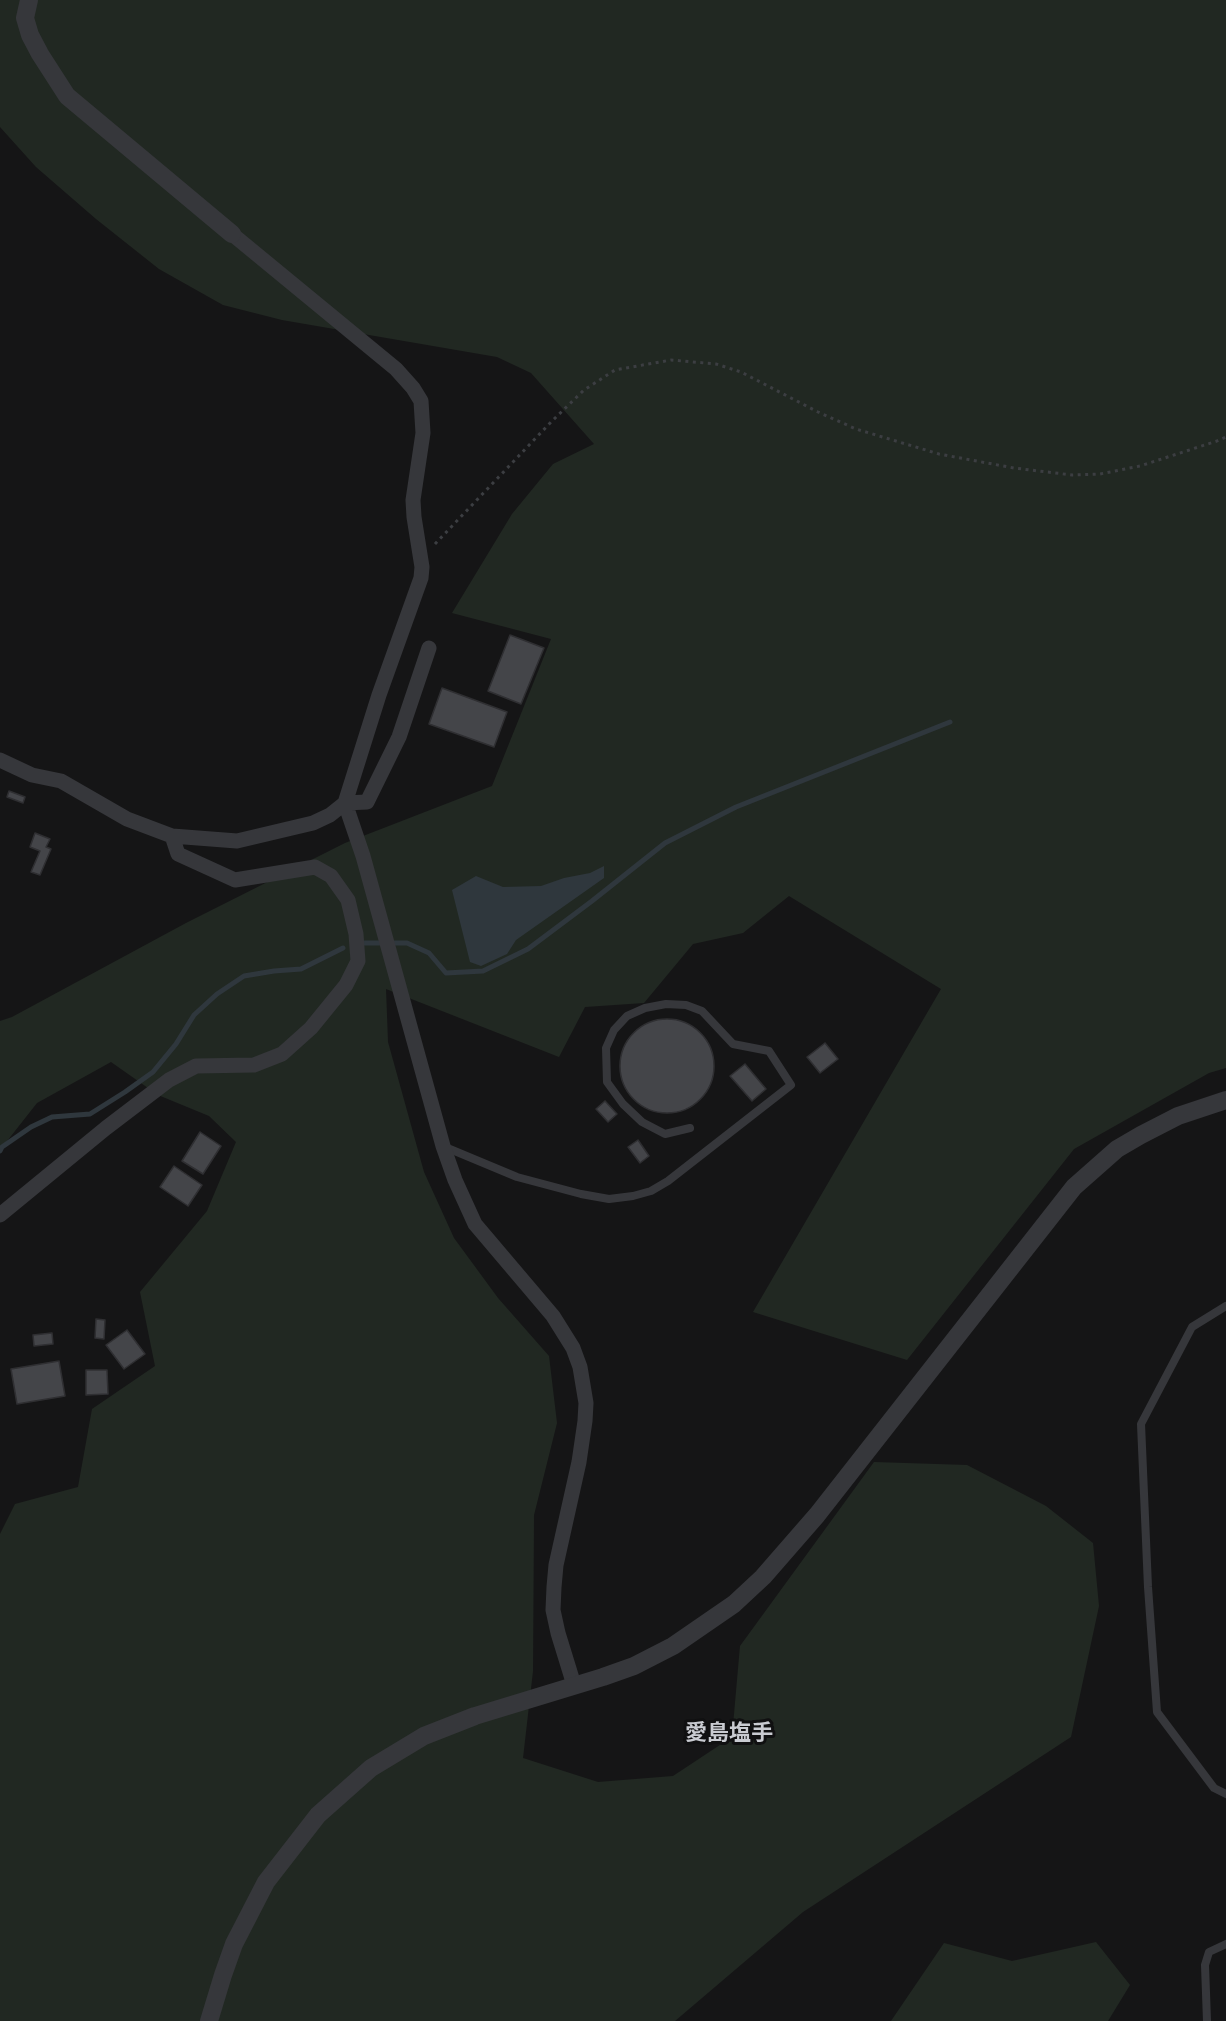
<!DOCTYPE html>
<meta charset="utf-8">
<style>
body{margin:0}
canvas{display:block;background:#151516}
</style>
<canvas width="1226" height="2021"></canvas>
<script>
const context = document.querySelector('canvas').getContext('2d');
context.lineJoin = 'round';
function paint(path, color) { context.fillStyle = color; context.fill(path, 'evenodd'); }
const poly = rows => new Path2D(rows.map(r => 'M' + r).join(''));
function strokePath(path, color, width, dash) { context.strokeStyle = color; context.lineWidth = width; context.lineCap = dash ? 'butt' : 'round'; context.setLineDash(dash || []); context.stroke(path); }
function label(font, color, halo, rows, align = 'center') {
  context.font = font + ' "IBM Plex Sans","Noto Sans JP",sans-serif'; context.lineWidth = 6; context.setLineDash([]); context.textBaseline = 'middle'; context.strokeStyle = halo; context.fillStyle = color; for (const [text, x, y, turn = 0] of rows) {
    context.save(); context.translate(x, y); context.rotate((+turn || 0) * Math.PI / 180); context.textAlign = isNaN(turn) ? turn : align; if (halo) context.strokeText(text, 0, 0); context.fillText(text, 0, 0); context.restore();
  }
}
paint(poly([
 [0,0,1226,0,1226,1068,1209,1073,1074,1149,907,1360,753,1312,941,989,789,896,743,933,693,944,644,1003,585,1007,559,1057,386,989,388,1042,424,1172,454,1238,498,1298,549,1356,557,1423,534,1515,533,1671,523,1758,598,1782,673,1776,732,1737,740,1646,874,1462,967,1465,1046,1506,1093,1543,1099,1606,1071,1737,803,1912,675,2021,0,2021,0,1534,15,1504,78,1487,92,1409,155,1366,140,1292,207,1211,236,1142,209,1116,158,1095,111,1062,37,1103,0,1150,0,1021,12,1017,186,923,345,843,492,786,551,639,452,613,512,514,553,464,594,444,531,373,497,357,282,320,223,305,159,269,96,219,36,167,0,127],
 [1096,1942,1130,1985,1108,2021,891,2021,944,1943,1012,1961]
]), '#212822');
paint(poly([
 [604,866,604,878,516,940,507,954,481,966,470,962,452,890,476,876,503,887,541,886,564,878,590,873]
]), '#2f373d');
strokePath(poly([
 [359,943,407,943,429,953,446,973,483,971,528,949,592,901,665,843,736,807,950,722],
 [0,1151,2,1147,31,1127,52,1117,90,1114,125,1092,153,1072,176,1044,194,1015,217,994,244,976,274,971,301,969,343,948]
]), '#2f373d', 5);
const building = poly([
 [510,635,544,648,521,704,488,691,510,635],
 [442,688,507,712,494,747,429,724,442,688],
 [9,791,25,797,23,803,7,797,9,791],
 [35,833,50,839,46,847,51,849,40,875,31,872,40,851,30,847,35,833],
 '620 1066a47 47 0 1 1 94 0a47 47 0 1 1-94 0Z',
 [825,1043,838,1059,820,1073,807,1057,825,1043],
 [745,1064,766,1089,752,1101,730,1076,745,1064],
 [605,1101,617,1114,608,1122,596,1109,605,1101],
 [200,1132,221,1146,203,1174,182,1161,200,1132],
 [638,1140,649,1156,640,1163,628,1147,638,1140],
 [174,1166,202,1185,188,1206,160,1187,174,1166],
 [96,1319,105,1320,104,1339,95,1338,96,1319],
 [127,1330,145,1354,124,1369,106,1345,127,1330],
 [52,1333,53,1344,34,1346,33,1335,52,1333],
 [59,1361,65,1396,17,1404,11,1369,59,1361],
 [86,1370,107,1370,108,1394,86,1395,86,1370]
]);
paint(building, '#444549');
strokePath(building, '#2f2f32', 1.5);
strokePath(poly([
 [435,544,551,422,584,390,615,370,671,360,716,364,741,372,818,412,856,429,939,454,1014,468,1072,475,1100,474,1140,466,1217,441,1226,437]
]), '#3c3e42', 3, [3, 4.5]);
strokePath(poly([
 [445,1147,517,1177,581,1194,609,1199,633,1196,651,1191,668,1181,791,1085,769,1051,733,1044,702,1011,686,1005,666,1004,645,1008,627,1016,614,1030,606,1048,607,1082,623,1104,642,1122,665,1134,690,1128],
 [1226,1306,1192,1327,1141,1424,1148,1587,1157,1712,1214,1788,1226,1794],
 [1207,2021,1205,1965,1209,1952,1226,1944]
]), '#36373b', 8);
strokePath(poly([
 [0,760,32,775,61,781,127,819,172,836,237,841,313,823,330,815,345,803,379,695,421,578,422,567,414,517,413,500,423,433,421,401,413,388,396,369,232,234],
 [345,803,363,856,443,1146,455,1180,475,1224,553,1316,573,1348,580,1367,586,1403,585,1421,579,1462,556,1565,554,1587,553,1610,558,1633,574,1685],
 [345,803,367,802,399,737,429,648],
 [0,1215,106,1128,169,1080,196,1066,254,1065,282,1054,311,1028,346,985,358,961,356,934,348,900,331,876,315,867,235,880,178,854,172,836]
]), '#36373b', 15);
strokePath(poly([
 [29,0,25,18,30,35,40,54,67,96,232,234],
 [209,2021,223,1975,234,1944,266,1882,318,1815,371,1768,424,1736,475,1716,603,1677,634,1666,673,1646,734,1604,763,1577,817,1515,1074,1187,1117,1149,1141,1135,1178,1116,1226,1100]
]), '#36373b', 18);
label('bold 22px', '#c9cbd1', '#101011', [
 ["愛島塩手",729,1734]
]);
</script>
